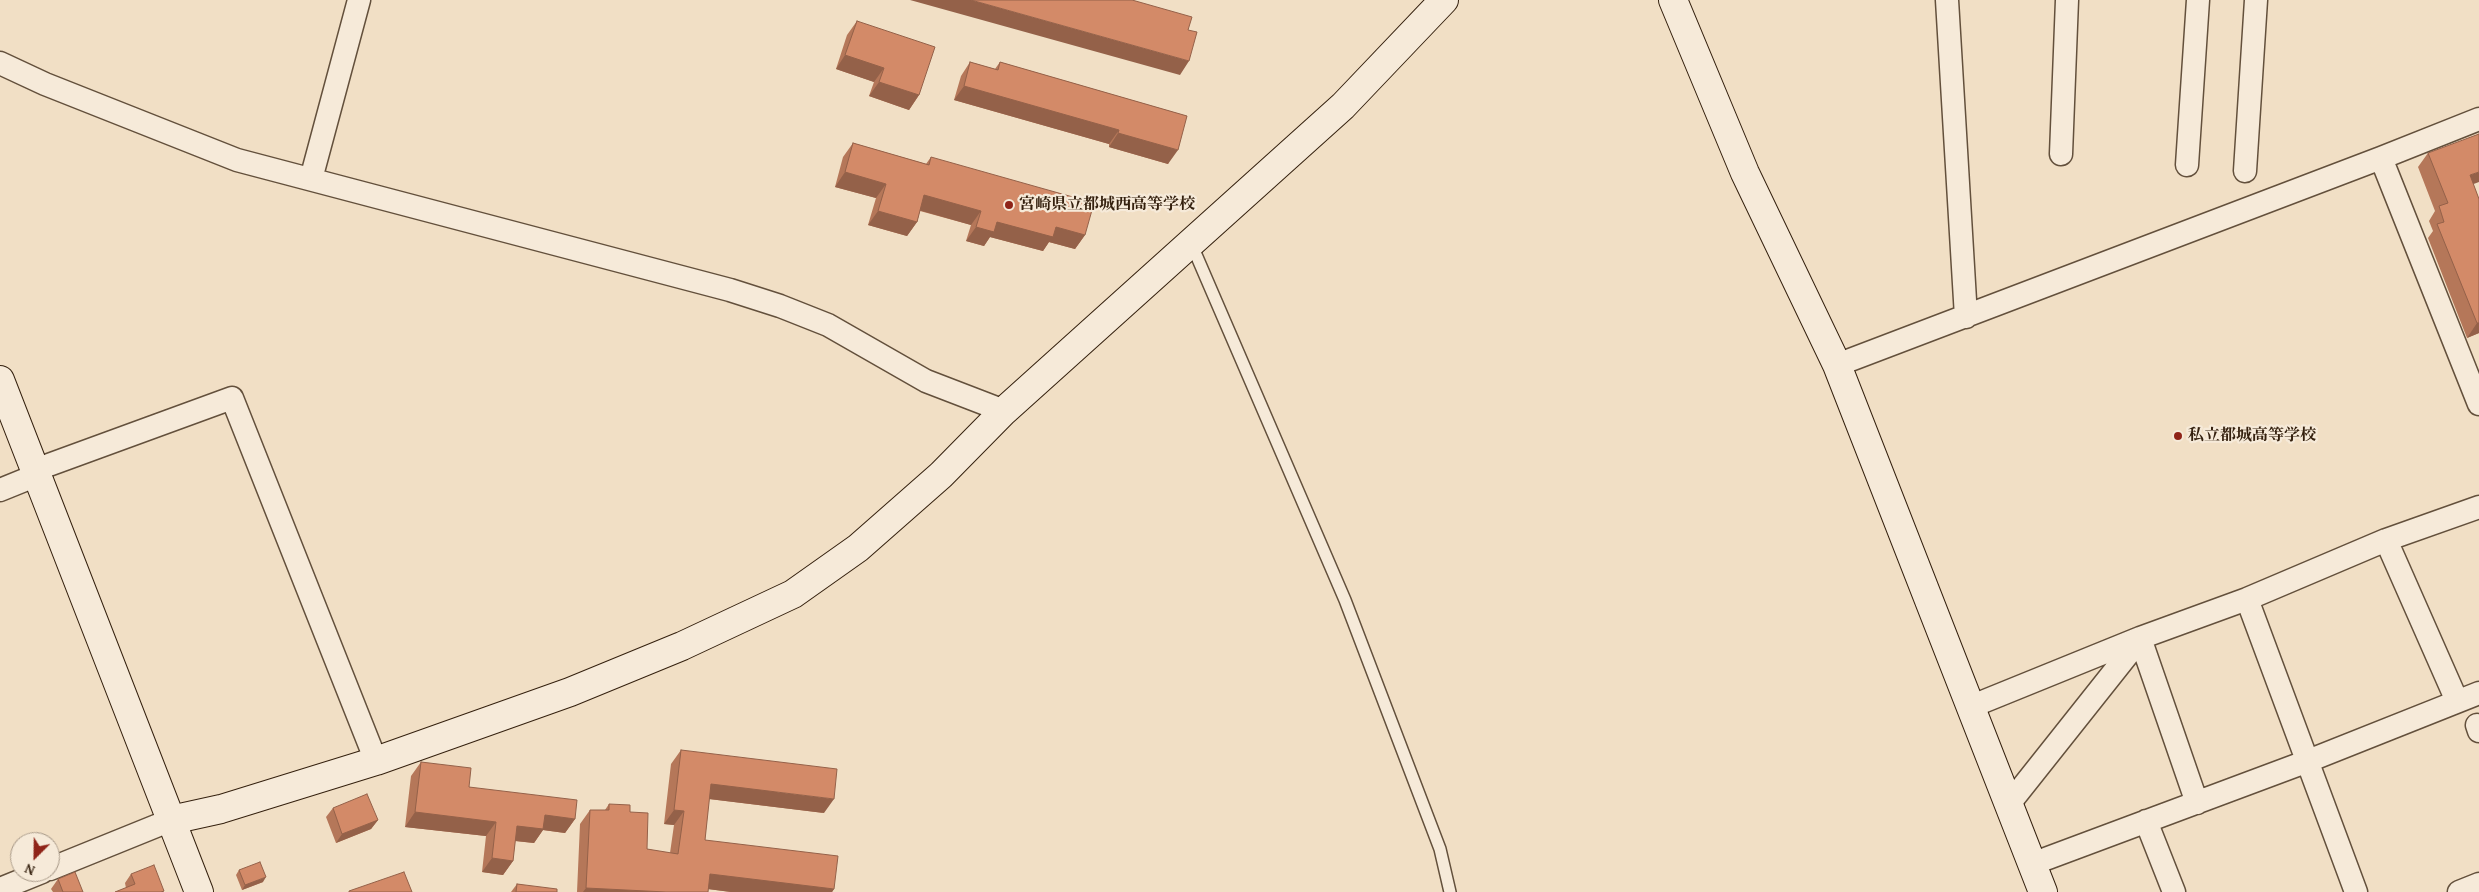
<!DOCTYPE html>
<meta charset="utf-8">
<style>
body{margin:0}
#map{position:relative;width:2479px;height:892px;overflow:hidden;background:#f1dfc5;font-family:"Gentium Book Plus",serif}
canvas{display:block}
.north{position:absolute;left:10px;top:832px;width:50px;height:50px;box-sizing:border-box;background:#f6ead9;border:1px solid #a89988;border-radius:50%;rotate:203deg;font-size:14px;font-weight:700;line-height:20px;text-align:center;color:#34200e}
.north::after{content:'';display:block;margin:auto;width:18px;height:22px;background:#8f2418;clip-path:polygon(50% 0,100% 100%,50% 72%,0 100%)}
</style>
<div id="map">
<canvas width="2479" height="892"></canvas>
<div class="north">N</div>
</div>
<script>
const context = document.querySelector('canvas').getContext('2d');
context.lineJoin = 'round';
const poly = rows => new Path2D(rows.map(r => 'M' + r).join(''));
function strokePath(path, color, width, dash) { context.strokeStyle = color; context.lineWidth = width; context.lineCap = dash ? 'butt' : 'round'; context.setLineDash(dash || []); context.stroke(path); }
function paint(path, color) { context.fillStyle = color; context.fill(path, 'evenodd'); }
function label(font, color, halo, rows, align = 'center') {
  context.font = font + ' "Gentium Book Plus","Noto Serif JP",serif'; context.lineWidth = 4.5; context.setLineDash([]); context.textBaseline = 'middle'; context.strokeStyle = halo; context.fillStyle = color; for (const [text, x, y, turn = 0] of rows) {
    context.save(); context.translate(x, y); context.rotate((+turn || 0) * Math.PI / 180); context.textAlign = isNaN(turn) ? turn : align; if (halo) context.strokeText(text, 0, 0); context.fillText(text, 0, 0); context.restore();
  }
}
const lane = poly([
 [1191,243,1345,600,1440,849,1450,892]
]);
const street = poly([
 [1947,0,1966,317],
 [0,63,45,84,237,160,730,290,780,306,828,325,926,381,1004,411],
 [2061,154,2067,0],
 [2381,158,2479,404],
 [2187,165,2198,0],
 [2245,171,2256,0],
 [311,179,359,0],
 [1837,365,2381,158,2479,119],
 [35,470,232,398,376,761],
 [0,490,37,475],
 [2386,540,2457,701],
 [2247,599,2356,892],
 [2140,638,2197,803],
 [1970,707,2140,638,2247,599,2386,540,2479,507],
 [2477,725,2479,731],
 [2009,804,2140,639],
 [2146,821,2174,892],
 [2032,864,2308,761,2479,693],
 [50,869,171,820],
 [0,889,42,872],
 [2459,892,2479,884]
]);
const secondary = poly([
 [1673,0,1745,173,1837,365,2043,892],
 [0,380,199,892],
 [171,820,221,809,376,761,570,692,682,646,793,594,858,548,941,475,1004,411,1343,106,1444,0]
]);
strokePath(lane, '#63503c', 14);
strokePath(street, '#63503c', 25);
strokePath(secondary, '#34200e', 30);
strokePath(lane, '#f6ead9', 11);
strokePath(street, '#f6ead9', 22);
strokePath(secondary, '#f6ead9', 28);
paint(poly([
 [857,21,919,95,909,110,869,96,874,82,836,69,847,35],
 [970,62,995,69,1000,62,1187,116,1168,164,1109,147,1109,144,954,100,961,76],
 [853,143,926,164,931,157,1085,235,1075,249,1049,242,1043,251,990,237,984,246,966,241,971,225,920,211,917,222,907,236,868,225,876,198,835,187,843,157],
 [2428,153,2473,184,2479,199,2479,333,2467,338,2428,238,2433,231,2429,221,2435,211,2418,167],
 [681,750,824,813,709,799,705,840,834,889,832,892,731,892,708,889,708,892,577,892,580,824,590,810,605,810,609,804,630,812,647,849,670,853,674,825,664,824,671,764],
 [421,762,469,787,575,819,565,833,543,830,534,843,515,841,513,861,503,875,482,872,486,836,405,827,411,776],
 [333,808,378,820,371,829,336,843,326,817],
 [239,870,263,882,242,890,236,875],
 [131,874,164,891,163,892,116,892,126,888,125,883],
 [58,879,83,892,53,892,51,889],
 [517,884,557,892,511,892]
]), '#b57759');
paint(poly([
 [910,0,971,0,1189,61,1180,75],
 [845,55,884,68,874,82,836,69],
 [879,82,919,95,909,110,869,96],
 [964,86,1119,130,1109,144,954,100],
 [1118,133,1178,150,1168,164,1109,147],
 [845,172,886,184,876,198,835,187],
 [2479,172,2479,182,2460,189,2470,175],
 [924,195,981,211,971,225,915,209],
 [878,211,917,222,907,236,868,225],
 [997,222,1056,227,1085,235,1075,249,1049,242,1043,251,990,237,984,246,966,241,976,227],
 [2477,323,2479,323,2479,333,2467,338],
 [711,784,834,799,824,813,701,798],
 [674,810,684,811,674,825,664,824],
 [415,812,496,822,486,836,405,827],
 [545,815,575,819,565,833,543,830,534,843,507,840,517,826],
 [378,820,371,829,336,843,342,834],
 [492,858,513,861,503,875,482,872],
 [710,874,834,889,832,892,731,892,700,888],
 [266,877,263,882,242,890,245,885],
 [586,888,666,892,583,892]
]), '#946149');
const building = poly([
 [971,0,1132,0,1192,17,1188,30,1197,32,1189,61,971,0],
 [857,21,935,47,919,95,879,82,884,68,845,55,857,21],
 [970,62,998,70,1000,62,1187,116,1178,150,1118,133,1119,130,964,86,970,62],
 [2479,134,2479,172,2470,175,2479,199,2479,323,2477,323,2437,224,2444,222,2439,206,2448,203,2428,153,2479,134],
 [853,143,929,165,931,157,1094,203,1085,235,1056,227,1053,237,997,222,994,232,976,227,981,211,924,195,917,222,878,211,886,184,845,172,853,143],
 [681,750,837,769,834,799,711,784,705,840,838,856,834,889,710,874,708,892,666,892,586,888,590,810,609,810,609,804,630,805,630,812,648,813,647,849,678,854,684,811,674,810,681,750],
 [421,762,471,768,469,787,577,800,575,819,545,815,543,829,517,826,513,861,492,858,496,822,415,812,421,762],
 [367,794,378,820,342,834,333,808,367,794],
 [260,862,266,877,245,885,239,870,260,862],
 [154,865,164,891,161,892,115,892,135,884,131,874,154,865],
 [75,872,83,892,63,892,58,879,75,872],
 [404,872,412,892,349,892,349,891,404,872],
 [517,884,557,889,557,892,516,892,517,884]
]);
paint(building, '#d38a68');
strokePath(building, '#946149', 1);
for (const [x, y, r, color] of [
 [1009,205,5,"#8f2418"],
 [2178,436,5,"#8f2418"]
]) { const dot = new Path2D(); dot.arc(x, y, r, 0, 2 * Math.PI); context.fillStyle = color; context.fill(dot); strokePath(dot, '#f6ead9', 2); }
label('bold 16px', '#34200e', '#f6ead9', [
 ["宮崎県立都城西高等学校",1019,205],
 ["私立都城高等学校",2188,436]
], 'left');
</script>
